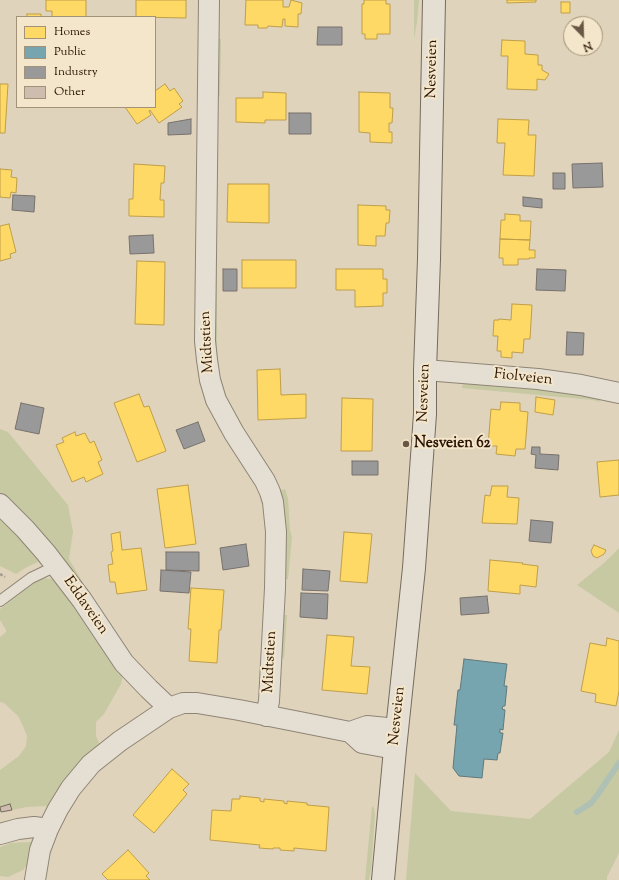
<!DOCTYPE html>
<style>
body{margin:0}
#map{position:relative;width:619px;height:880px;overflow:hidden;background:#dfd3bc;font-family:"Sorts Mill Goudy",serif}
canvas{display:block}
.legend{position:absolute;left:16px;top:16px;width:140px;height:92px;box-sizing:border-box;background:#f3e6ca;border:1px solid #a3927a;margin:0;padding:5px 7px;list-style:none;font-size:12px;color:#2b1303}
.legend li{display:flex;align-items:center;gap:8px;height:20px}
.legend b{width:20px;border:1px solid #a3927a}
.north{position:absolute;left:563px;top:16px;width:40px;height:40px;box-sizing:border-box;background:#f3e6ca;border:1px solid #a3927a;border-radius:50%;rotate:157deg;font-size:11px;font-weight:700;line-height:16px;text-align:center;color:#2b1303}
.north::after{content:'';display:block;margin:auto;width:14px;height:18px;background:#6a5644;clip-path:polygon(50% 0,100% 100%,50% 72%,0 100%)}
</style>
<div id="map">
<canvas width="619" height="880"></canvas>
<ul class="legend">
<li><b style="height:11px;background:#ffd966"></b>Homes</li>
<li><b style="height:11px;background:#76a5af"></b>Public</li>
<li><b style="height:11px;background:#999"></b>Industry</li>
<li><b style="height:11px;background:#cebdae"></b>Other</li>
</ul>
<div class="north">N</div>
</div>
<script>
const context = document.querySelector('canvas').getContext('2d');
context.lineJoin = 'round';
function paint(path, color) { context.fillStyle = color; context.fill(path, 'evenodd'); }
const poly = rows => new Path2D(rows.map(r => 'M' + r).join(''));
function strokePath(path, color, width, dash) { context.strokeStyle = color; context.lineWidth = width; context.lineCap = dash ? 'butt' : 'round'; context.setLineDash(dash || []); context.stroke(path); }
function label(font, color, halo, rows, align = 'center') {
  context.font = font + ' "Sorts Mill Goudy",serif'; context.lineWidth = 4; context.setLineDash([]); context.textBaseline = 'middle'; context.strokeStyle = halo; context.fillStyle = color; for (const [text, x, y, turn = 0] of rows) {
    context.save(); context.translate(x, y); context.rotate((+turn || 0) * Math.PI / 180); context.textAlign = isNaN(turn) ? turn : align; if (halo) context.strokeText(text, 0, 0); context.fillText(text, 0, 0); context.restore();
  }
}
paint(poly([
 [414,0,419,0,417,22,414,39],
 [221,39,220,97,217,94,216,40],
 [217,262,217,347,219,373,224,394,213,354,214,263],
 [463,382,563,390,598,397,600,402,593,400,462,388],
 [0,429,8,432,68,505,73,532,69,559,110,629,0,497],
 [285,489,288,498,290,530,292,537,288,579,282,579,286,537,280,491],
 [0,510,43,561,40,564,38,562,27,567,16,574,0,566],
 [619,548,619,613,577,585,604,563],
 [42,578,52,579,59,582,123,674,121,684,104,714,96,722,96,736,100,745,64,782,48,806,27,807,12,810,10,804,0,807,1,812,0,812,0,770,19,756,26,746,27,736,23,726,18,716,4,703,0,702,0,637,6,632,6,630,0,620,0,609,33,583],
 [284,615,287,615,284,659,281,657,282,619],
 [619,730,619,853,607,877,607,880,406,880,415,773,451,811,530,819,609,752],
 [372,806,374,808,375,815,371,869,369,880,365,880],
 [31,842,33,843,30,858,27,865,23,870,8,877,0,876,0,847,11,843]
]), '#c7c9a3');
const homes = poly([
 [46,0,86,0,86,17,52,17,52,11,46,11,46,0],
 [136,0,186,0,186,18,136,17,136,0],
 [246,0,283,0,283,7,289,7,291,0,302,3,301,14,298,14,298,27,285,26,285,19,283,19,282,27,268,26,267,28,258,28,258,25,245,25,246,0],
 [364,0,386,0,386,4,390,4,390,34,377,34,377,39,365,39,365,34,362,34,362,4,364,4,364,0],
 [507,0,536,0,536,2,507,3,507,0],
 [561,2,570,2,570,13,561,13,561,2],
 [27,14,41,14,41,17,27,17,27,14],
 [502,40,525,41,525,54,538,55,538,65,542,65,542,70,549,74,545,80,537,79,537,90,507,89,508,56,501,56,502,40],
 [0,84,8,84,5,133,0,133,0,84],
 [165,84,170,91,174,88,183,101,179,104,182,107,159,123,150,110,149,111,151,115,137,124,125,107,155,107,155,91,165,84],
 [263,92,286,93,286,120,265,120,265,123,236,122,236,98,263,98,263,92],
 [359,92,390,93,390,108,393,108,392,123,389,123,389,132,392,132,392,143,370,142,370,133,359,132,359,92],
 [498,119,529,120,528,135,536,135,534,176,503,175,505,143,497,143,498,119],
 [134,164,165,166,164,183,161,183,160,200,164,200,164,217,129,216,129,199,133,199,134,164],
 [0,169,12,170,11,177,17,178,16,193,11,192,10,198,0,197,0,169],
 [228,184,269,184,269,223,227,222,228,184],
 [358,205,386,206,386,210,390,210,389,223,386,223,385,236,376,236,376,246,358,245,358,205],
 [505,214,520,215,520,221,531,221,530,240,500,239,501,220,505,220,505,214],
 [9,224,16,252,10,254,11,258,0,261,0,226,9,224],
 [500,239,530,240,529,250,535,250,535,258,529,258,529,259,518,259,518,265,503,265,503,258,499,258,500,239],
 [242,260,296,260,296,288,242,288,242,260],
 [137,261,165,262,164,325,135,324,137,261],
 [336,269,383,269,383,279,387,279,387,293,383,293,383,306,355,307,355,290,336,290,336,269],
 [512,304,532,305,530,339,524,339,523,353,512,352,512,358,501,357,501,351,497,351,498,336,493,336,494,320,499,320,499,319,511,320,512,304],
 [280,369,281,395,306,394,306,418,258,420,257,370,280,369],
 [139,394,144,407,149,406,166,451,137,462,114,403,139,394],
 [536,397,555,400,553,415,535,412,536,397],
 [342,398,373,399,372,451,341,451,342,398],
 [501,402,520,403,520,411,528,412,525,449,516,449,515,456,496,454,497,446,488,446,491,409,500,410,501,402],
 [75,432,76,436,85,433,90,443,94,441,102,460,98,462,103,474,86,482,84,477,72,482,56,445,64,442,62,438,75,432],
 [619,460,619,495,600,497,597,462,619,460],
 [188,485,196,544,165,548,157,489,188,485],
 [492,486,508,486,507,497,519,498,517,524,482,523,485,495,490,496,492,486],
 [120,532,122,550,141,548,147,590,117,594,115,582,110,582,108,565,113,564,111,552,113,551,111,534,120,532],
 [344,532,372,534,367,583,340,581,344,532],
 [594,545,606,550,604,554,597,558,593,556,591,551,594,545],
 [490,560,523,563,522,564,538,566,536,587,520,585,520,594,488,591,490,560],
 [191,588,224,590,221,630,219,630,217,663,189,661,191,629,188,629,191,588],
 [327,635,354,637,351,666,370,667,367,694,322,690,327,635],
 [607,638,619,641,619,691,616,706,595,702,596,694,581,691,590,643,606,646,607,638],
 [172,769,189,784,183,790,187,794,154,833,133,815,172,769],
 [240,796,260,798,260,801,264,802,264,799,284,801,284,803,287,804,287,801,307,803,307,805,329,807,326,851,294,848,294,851,280,850,280,848,273,848,273,849,259,848,260,845,210,840,212,810,231,811,232,799,240,799,240,796],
 [128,850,149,873,146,876,150,880,108,880,102,874,128,850]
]);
paint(homes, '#ffd966');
strokePath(homes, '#bf9e48', 1);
const public = poly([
 [464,659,507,664,504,686,507,686,505,706,503,706,502,709,505,710,503,730,500,729,500,733,503,733,500,753,498,753,497,760,484,759,482,778,459,776,453,768,457,725,454,725,458,690,460,690,464,659]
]);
paint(public, '#76a5af');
strokePath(public, '#60797b', 1);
const industry = poly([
 [318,27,342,27,342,45,317,45,318,27],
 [289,113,311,113,311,134,289,134,289,113],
 [191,119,191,134,168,135,168,123,191,119],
 [602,163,603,187,573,188,572,164,602,163],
 [553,173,565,173,565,189,553,189,553,173],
 [13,195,35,196,34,212,12,210,13,195],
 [523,197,542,199,542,208,523,206,523,197],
 [153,235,154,253,130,254,129,236,153,235],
 [223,269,237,269,237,291,223,291,223,269],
 [537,269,566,270,565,291,536,290,537,269],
 [567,332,584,333,583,355,566,355,567,332],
 [21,403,44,408,39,434,15,429,21,403],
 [198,422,205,441,184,449,176,430,198,422],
 [532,447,540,447,540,454,559,455,558,470,535,468,536,455,531,454,532,447],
 [352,461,378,461,378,475,352,475,352,461],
 [531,520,553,522,551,543,529,541,531,520],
 [246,544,249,566,223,570,220,548,246,544],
 [166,552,199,552,199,571,166,570,166,552],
 [303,569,330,571,328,591,302,590,303,569],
 [161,570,191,572,189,593,160,591,161,570],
 [301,593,328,594,327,619,300,617,301,593],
 [487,596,489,613,461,615,460,598,487,596]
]);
paint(industry, '#999');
strokePath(industry, '#78716c', 1);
strokePath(poly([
 [577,812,588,805,592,802,598,794,619,763]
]), '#afc1b4', 6);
const building = poly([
 [10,804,12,810,1,812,0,807,10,804]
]);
paint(building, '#cebdae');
strokePath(building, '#756b5d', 1);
const lane = poly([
 [0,601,31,578,56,566]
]);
const street = poly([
 [209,0,205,341,207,360,210,380,216,400,234,433,265,481,270,492,273,502,276,532,275,588,269,701,266,716],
 [425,370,538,379,581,385,619,393],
 [0,504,25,529,46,553,82,600,124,663,149,689,169,708],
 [350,732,362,743,395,749],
 [0,834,18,829,34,827,48,829],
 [35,880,40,850,48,829,58,809,71,788,91,764,120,741,169,708,183,703,197,703,239,710,350,732,367,726,397,729]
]);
const secondary = poly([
 [383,880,395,749,414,568,425,414,425,370,429,259,434,0]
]);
strokePath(lane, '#8f8576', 12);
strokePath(street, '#8f8576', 22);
strokePath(secondary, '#756b5d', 24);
strokePath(poly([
 [0,574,5,577]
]), '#a19a8f', 2.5, [3, 2]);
strokePath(lane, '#e5dfd3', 10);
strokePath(street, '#e5dfd3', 20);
strokePath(secondary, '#e5dfd3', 22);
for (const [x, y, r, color] of [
 [406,444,4,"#6a5644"]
]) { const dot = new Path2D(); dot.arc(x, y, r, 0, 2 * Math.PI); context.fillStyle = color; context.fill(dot); strokePath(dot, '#f3e6ca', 1.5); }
label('15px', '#2b1303', '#f3e6ca', [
 ["Nesveien",433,69,-89],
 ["Midtstien",208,342,-93],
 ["Fiolveien",523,378,6],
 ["Nesveien",425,393,-88],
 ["Eddaveien",85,606,55],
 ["Midtstien",271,662,-87],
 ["Nesveien",398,716,-84]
]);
label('bold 15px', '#2b1303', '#f3e6ca', [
 ["Nesveien 62",414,444]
], 'left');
</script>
